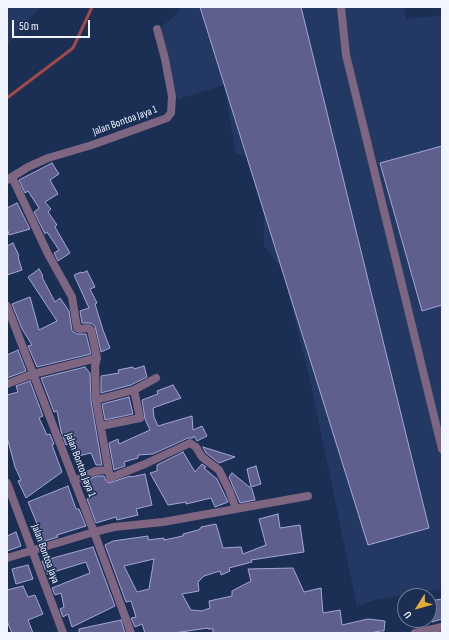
<!DOCTYPE html>
<style>
body{margin:0}
#map{position:relative;width:449px;height:640px;overflow:hidden;background:#1b2e54;font-family:"Sofia Sans Condensed",sans-serif}
canvas{display:block}
.frame{position:absolute;inset:0;border:8px solid #f0f5ff;pointer-events:none}
.north{position:absolute;left:397px;top:588px;width:40px;height:40px;box-sizing:border-box;background:#1b2e54;border:1px solid #707e98;border-radius:50%;rotate:233deg;font-size:11px;font-weight:700;line-height:16px;text-align:center;color:#f0f5ff}
.north::after{content:'';display:block;margin:auto;width:14px;height:18px;background:#e5ad35;clip-path:polygon(50% 0,100% 100%,50% 72%,0 100%)}
.scale{position:absolute;left:12px;top:20px;width:78px;height:18px;box-sizing:border-box;border:2px solid #f0f5ff;border-top:0;padding-left:5px;font-size:12px;line-height:14px;white-space:nowrap;color:#f0f5ff;-webkit-text-stroke:3px #1b2e54;paint-order:stroke}
</style>
<div id="map">
<canvas width="449" height="640"></canvas>
<div class="frame"></div>
<div class="north">U</div>
<div class="scale">50 m</div>
</div>
<script>
const context = document.querySelector('canvas').getContext('2d');
context.lineJoin = 'round';
function paint(path, color) { context.fillStyle = color; context.fill(path, 'evenodd'); }
const poly = rows => new Path2D(rows.map(r => 'M' + r).join(''));
function strokePath(path, color, width, dash) { context.strokeStyle = color; context.lineWidth = width; context.lineCap = dash ? 'butt' : 'round'; context.setLineDash(dash || []); context.stroke(path); }
function label(font, color, halo, rows, align = 'center') {
  context.font = font + ' "Sofia Sans Condensed",sans-serif'; context.lineWidth = 3; context.setLineDash([]); context.textBaseline = 'middle'; context.strokeStyle = halo; context.fillStyle = color; for (const [text, x, y, turn = 0] of rows) {
    context.save(); context.translate(x, y); context.rotate((+turn || 0) * Math.PI / 180); context.textAlign = isNaN(turn) ? turn : align; if (halo) context.strokeText(text, 0, 0); context.fillText(text, 0, 0); context.restore();
  }
}
paint(poly([
 [7,7,40,7,7,45],
 [179,7,404,7,406,19,442,15,442,589,375,600,357,606,310,380,282,269,264,246,263,186,257,161,236,154,224,85,178,99,158,30,180,11]
]), '#233964');
strokePath(poly([
 [7,98,73,48,92,7]
]), '#a14949', 3);
const building = poly([
 [200,7,301,7,429,528,368,545,200,7],
 [442,146,442,305,422,311,380,163,442,146],
 [52,163,59,174,50,180,58,194,45,202,51,209,48,212,57,225,55,227,70,253,58,261,54,253,59,250,47,232,45,234,34,212,39,208,28,191,25,193,19,180,52,163],
 [17,203,30,229,9,235,7,228,7,208,17,203],
 [13,243,19,256,18,257,22,270,7,275,7,246,13,243],
 [39,269,43,276,42,277,55,302,60,298,69,311,72,331,77,334,86,334,91,354,37,367,28,346,32,345,22,329,12,304,30,297,39,330,57,321,28,277,39,269],
 [87,271,95,287,90,289,97,303,95,304,103,330,110,348,101,352,95,326,91,323,82,323,80,311,89,308,74,275,81,272,82,273,87,271],
 [18,350,26,371,7,378,7,355,18,350],
 [144,366,147,377,131,385,101,393,101,376,119,373,118,370,133,367,134,369,144,366],
 [85,367,90,373,91,401,102,465,96,465,91,453,74,457,71,443,66,445,61,431,57,411,54,412,41,378,85,367],
 [30,381,43,416,39,418,47,435,50,434,54,444,52,445,62,472,26,498,18,481,21,480,15,467,7,437,7,395,18,392,16,386,30,381],
 [173,385,181,398,153,408,154,417,158,426,192,416,193,430,202,426,207,436,197,441,194,436,193,438,188,438,153,454,138,455,138,458,124,462,125,466,114,470,109,443,118,439,119,444,150,430,145,419,142,400,158,394,157,391,173,385],
 [129,397,133,414,105,420,102,404,129,397],
 [203,447,235,457,219,463,206,453,203,447],
 [183,452,195,472,202,464,206,467,204,468,217,479,228,502,215,507,211,498,186,504,186,502,168,505,150,473,157,471,157,465,183,452],
 [256,466,261,484,251,487,247,469,256,466],
 [232,473,252,489,255,500,240,503,229,477,232,473],
 [145,474,152,505,136,509,138,515,117,520,116,517,96,523,87,499,90,498,82,483,96,476,104,476,106,481,109,483,130,476,131,477,145,474],
 [68,486,76,509,79,509,86,526,57,535,58,537,38,543,34,533,40,531,28,502,68,486],
 [278,514,280,528,300,525,304,552,251,560,252,562,229,568,230,571,221,575,220,571,204,576,198,582,199,591,182,594,191,610,202,611,210,608,209,601,232,596,232,591,251,581,248,569,293,568,304,592,321,588,323,613,340,610,342,625,368,619,385,621,384,631,380,631,370,633,213,633,213,629,208,629,208,628,174,633,145,633,142,624,135,627,131,618,136,617,131,601,126,602,105,545,113,541,148,536,148,540,164,538,164,540,183,536,183,534,198,530,201,528,201,527,216,524,223,548,241,547,243,554,266,545,259,519,278,514],
 [154,559,149,589,137,592,124,566,154,559],
 [16,532,21,546,7,551,7,536,16,532],
 [93,547,115,606,72,627,68,614,63,617,60,609,64,607,61,593,55,595,52,588,90,573,86,562,47,574,42,561,93,547],
 [28,565,33,579,16,584,12,569,28,565],
 [23,586,28,597,35,595,43,614,28,620,33,633,12,633,7,621,7,590,23,586],
 [442,599,442,619,432,622,429,601,442,599],
 [121,620,125,633,79,633,79,629,121,620]
]);
paint(building, '#5e5f8d');
strokePath(building, '#a4a6d9', 1);
strokePath(poly([
 [341,7,346,55,442,449],
 [12,177,48,254,72,297,77,328,79,329,89,328,91,330,97,358],
 [7,180,28,167,48,158,92,145,167,118,171,113,172,96,165,59,157,29],
 [7,306,94,532,131,633],
 [7,384,33,374,97,358,95,366,96,400,110,478,145,464,190,443,196,447,202,457,219,470,229,490,236,509],
 [96,400,134,390,156,378],
 [101,426,140,418,134,390],
 [74,481,95,471,108,470],
 [7,483,63,633],
 [7,558,94,532,114,527,163,522,308,496],
 [415,633,442,627]
]), '#7e6581', 8);
label('11px', '#f0f5ff', '#1b2e54', [
 ["Jalan Bontoa Jaya 1",125,121,-20],
 ["Jalan Bontoa Jaya 1",80,465,69],
 ["Jalan Bontoa Jaya",45,554,70]
]);
</script>
